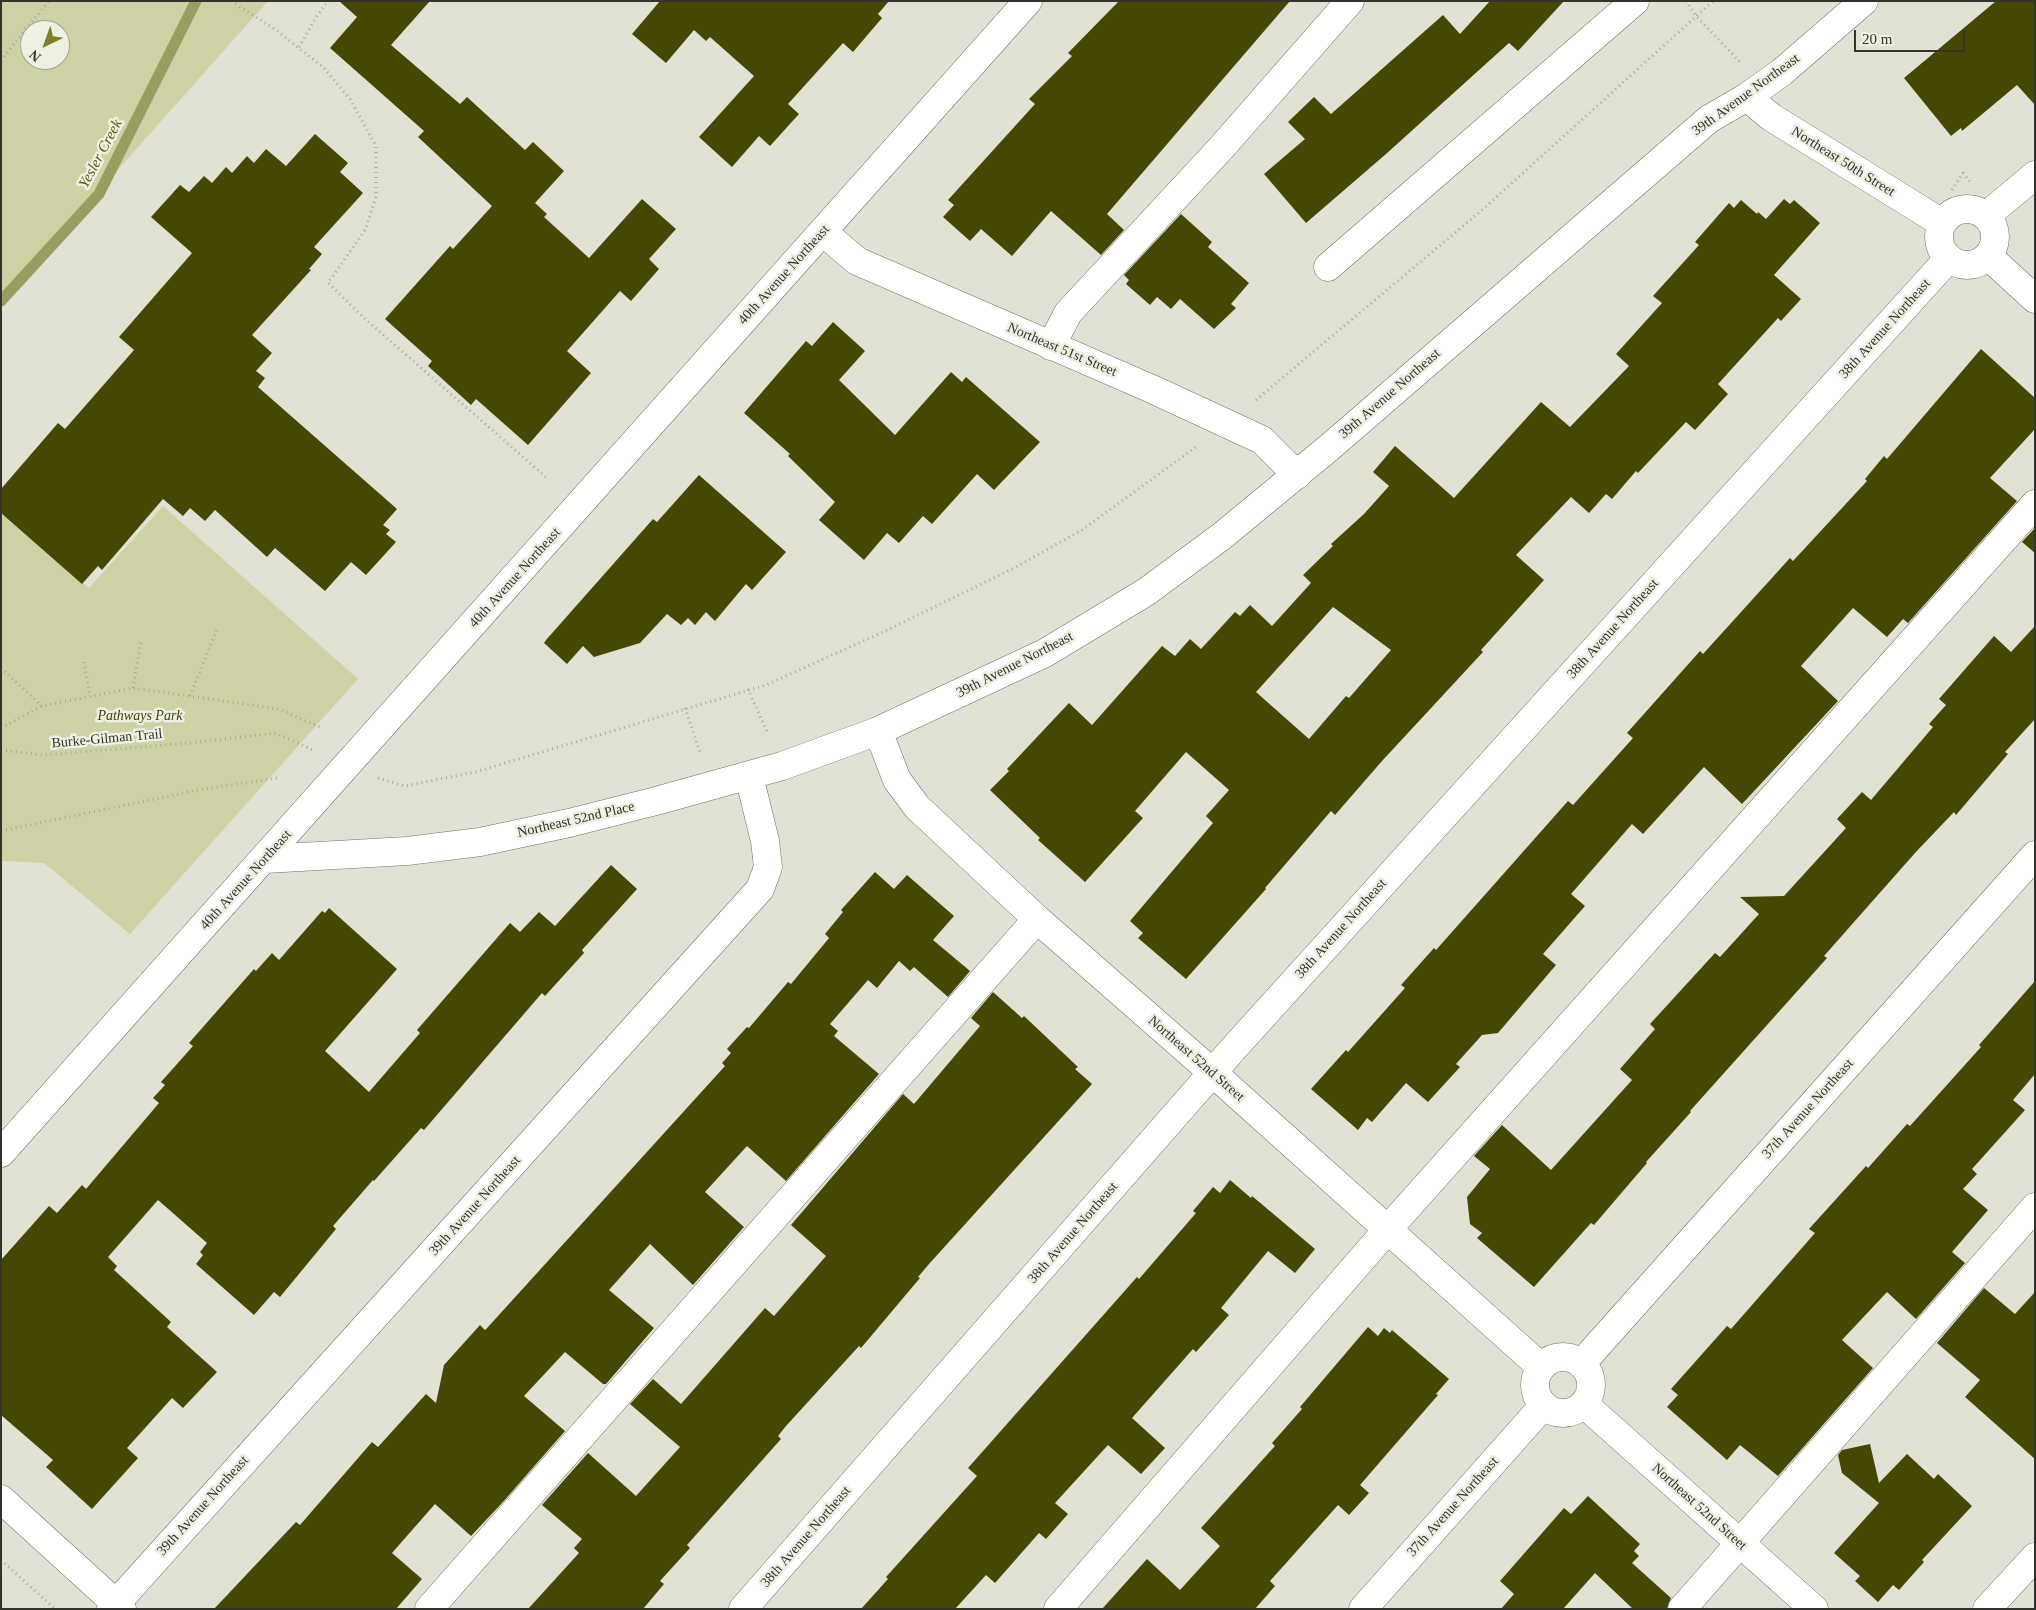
<!DOCTYPE html>
<style>
body{margin:0}
#map{position:relative;width:2036px;height:1610px;overflow:hidden;background:#e1e2d4;font-family:Georgia,serif}
canvas{display:block}
.frame{position:absolute;inset:0;border:2px solid #32332d;pointer-events:none}
.north{position:absolute;left:20px;top:20px;width:50px;height:50px;box-sizing:border-box;background:#eef0e1;border:1px solid #a3a499;border-radius:50%;rotate:222deg;font-size:14px;font-weight:700;line-height:20px;text-align:center;color:#32332d}
.north::after{content:'';display:block;margin:auto;width:18px;height:22px;background:#7e802a;clip-path:polygon(50% 0,100% 100%,50% 72%,0 100%)}
.scale{position:absolute;left:1854px;top:30px;width:111px;height:22px;box-sizing:border-box;border:2px solid #32332d;border-top:0;padding-left:6px;font-size:15px;line-height:18px;white-space:nowrap;color:#32332d;-webkit-text-stroke:4px #eef0e1;paint-order:stroke}
</style>
<div id="map">
<canvas width="2036" height="1610"></canvas>
<div class="frame"></div>
<div class="north">N</div>
<div class="scale">20 m</div>
</div>
<script>
const context = document.querySelector('canvas').getContext('2d');
context.lineJoin = 'round';
function paint(path, color) { context.fillStyle = color; context.fill(path, 'evenodd'); }
const poly = rows => new Path2D(rows.map(r => 'M' + r).join(''));
function strokePath(path, color, width, dash) { context.strokeStyle = color; context.lineWidth = width; context.lineCap = dash ? 'butt' : 'round'; context.setLineDash(dash || []); context.stroke(path); }
function label(font, color, halo, rows, align = 'center') {
  context.font = font + ' Georgia,serif'; context.lineWidth = 5; context.setLineDash([]); context.textBaseline = 'middle'; context.strokeStyle = halo; context.fillStyle = color; for (const [text, x, y, turn = 0] of rows) {
    context.save(); context.translate(x, y); context.rotate((+turn || 0) * Math.PI / 180); context.textAlign = isNaN(turn) ? turn : align; if (halo) context.strokeText(text, 0, 0); context.fillText(text, 0, 0); context.restore();
  }
}
paint(poly([
 [1,1,268,1,1,301],
 [30,30,60,30,60,60,30,60],
 [163,506,358,679,130,934,44,863,1,861,1,510,89,588]
]), '#cdd1a3');
strokePath(poly([
 [1,301,99,194,196,1]
]), '#9a9d60', 11);
paint(poly([
 [339,1,430,1,391,45,460,104,467,97,525,150,533,142,564,171,535,203,547,214,544,217,589,258,642,199,676,229,649,259,659,269,631,301,620,291,567,351,591,373,528,445,476,399,471,405,428,366,432,361,385,319,450,246,453,249,492,206,418,137,424,131,330,48,357,17],
 [660,1,889,1,878,14,882,18,853,52,843,43,788,104,799,114,770,146,759,136,732,167,699,137,754,76,710,37,706,41,694,30,666,63,632,34],
 [1119,1,1290,1,1107,214,1124,230,1101,255,1051,211,1012,256,981,229,970,241,943,217,954,205,948,200,1035,104,1029,99,1072,56,1068,53],
 [1490,1,1564,1,1518,51,1509,43,1386,154,1306,223,1264,174,1305,139,1288,122,1314,97,1331,114,1443,15,1460,34],
 [1996,1,2035,1,2035,105,2017,85,1962,131,1961,128,1951,136,1904,78],
 [315,134,348,163,340,172,363,193,314,247,322,254,309,269,311,270,252,335,272,353,256,371,265,378,258,387,397,509,383,525,390,530,386,534,396,542,366,575,351,562,325,591,275,548,267,557,215,510,205,521,190,508,183,516,163,499,102,570,98,566,82,584,1,513,1,489,58,423,65,429,134,350,119,337,192,253,151,217,180,185,189,192,204,176,212,183,226,167,232,173,247,156,254,163,266,149,286,166],
 [1784,199,1790,204,1794,200,1820,223,1774,275,1801,299,1781,321,1778,318,1718,384,1728,394,1695,430,1686,422,1638,473,1636,471,1612,499,1606,494,1589,513,1571,497,1516,555,1544,580,1481,650,1483,652,1382,761,1335,815,1331,811,1265,888,1266,889,1186,979,1138,938,1143,933,1130,921,1213,823,1206,816,1229,790,1186,752,1135,811,1143,818,1085,882,1038,840,1040,838,990,790,1009,771,1007,769,1069,703,1092,725,1162,646,1175,656,1190,639,1201,649,1235,612,1240,616,1250,605,1272,626,1311,583,1303,575,1333,546,1331,544,1364,514,1389,486,1373,472,1395,446,1454,498,1541,402,1570,427,1629,366,1616,354,1662,303,1653,296,1699,245,1695,242,1729,203,1734,208,1741,200,1757,214,1758,212,1766,219],
 [1333,607,1391,650,1349,698,1346,696,1309,739,1256,692],
 [1181,214,1212,242,1208,247,1249,283,1231,304,1236,308,1214,329,1180,299,1171,309,1157,297,1150,305,1126,284,1129,280,1124,275],
 [833,322,865,351,839,380,895,435,951,372,962,382,966,377,1040,442,994,490,977,474,932,524,923,516,899,543,887,533,864,560,819,520,835,502,788,456,790,454,744,413,806,341,812,346],
 [1981,349,2035,398,2035,429,1990,478,2017,501,1908,623,1903,619,1887,637,1853,608,1801,666,1838,701,1742,804,1704,767,1643,834,1632,824,1571,894,1585,906,1543,954,1556,965,1498,1033,1482,1035,1456,1064,1460,1067,1428,1102,1406,1083,1372,1122,1367,1118,1358,1130,1311,1089,1346,1050,1348,1052,1405,988,1401,985,1434,948,1436,950,1568,801,1573,805,1633,738,1627,733,1700,651,1703,654,1790,558,1793,561,1867,481,1865,479,1884,456,1887,459],
 [699,475,786,552,752,590,746,584,715,621,706,612,695,625,688,618,681,625,667,614,640,643,594,657,583,646,567,664,544,643,546,640,653,519,657,522],
 [2035,528,2035,553,2022,542],
 [2035,626,2035,719,2005,752,2008,754,1956,815,1954,812,1915,853,1824,956,1827,958,1690,1111,1691,1112,1646,1162,1647,1163,1594,1225,1591,1223,1534,1287,1477,1238,1482,1233,1470,1224,1467,1197,1490,1169,1474,1156,1502,1125,1551,1170,1632,1080,1620,1069,1655,1029,1650,1024,1715,953,1720,957,1759,914,1740,897,1784,896,1846,828,1837,819,1862,792,1871,800,1933,727,1929,724,1946,705,1939,699,1994,636,2011,652],
 [611,865,637,889,582,950,584,953,545,996,542,993,424,1130,421,1128,374,1181,373,1180,333,1226,336,1229,280,1297,274,1292,254,1315,196,1264,203,1255,200,1252,207,1243,158,1200,108,1257,117,1266,114,1270,171,1322,167,1327,217,1372,183,1408,172,1398,127,1448,138,1458,92,1509,46,1467,53,1460,1,1415,1,1260,49,1206,57,1213,82,1185,86,1189,159,1103,153,1098,165,1085,161,1082,193,1046,189,1043,254,969,256,971,272,953,279,960,322,911,325,913,329,908,397,969,325,1051,369,1092,420,1033,417,1030,510,923,520,932,539,912,555,926],
 [875,872,894,889,907,875,954,916,933,940,970,971,948,997,914,967,910,971,899,961,877,988,868,980,830,1024,838,1031,834,1036,879,1074,786,1181,747,1146,705,1192,744,1227,693,1285,650,1244,609,1290,654,1328,606,1384,603,1384,565,1352,524,1396,565,1431,502,1503,471,1536,435,1504,392,1553,422,1579,396,1609,214,1609,296,1522,300,1525,372,1442,378,1447,426,1394,436,1403,444,1365,480,1325,485,1330,488,1327,725,1066,722,1063,731,1053,727,1049,747,1027,749,1028,788,982,791,984,829,938,825,934,843,912,841,910],
 [2035,981,2035,1074,2013,1100,2025,1110,1972,1169,1977,1174,1963,1189,1988,1210,1952,1252,1965,1263,1916,1319,1887,1292,1842,1340,1873,1368,1778,1476,1740,1445,1727,1460,1667,1407,1678,1395,1671,1389,1727,1326,1731,1329,1815,1233,1809,1229,1866,1166,1868,1168,1907,1124,1910,1126,1981,1047,1979,1045],
 [993,992,1022,1018,1024,1016,1078,1067,1075,1069,1092,1084,929,1264,918,1277,920,1278,861,1348,859,1346,786,1426,778,1436,781,1439,687,1545,690,1548,660,1581,664,1584,643,1609,528,1609,579,1553,574,1548,582,1539,542,1505,588,1453,636,1496,680,1447,630,1404,653,1379,681,1404,765,1308,774,1316,826,1256,791,1225,903,1094,914,1104,980,1026,971,1018],
 [1230,1180,1251,1198,1252,1196,1315,1249,1295,1273,1268,1251,1221,1308,1229,1315,1196,1352,1193,1349,1132,1418,1165,1448,1141,1474,1108,1445,1055,1503,1068,1514,1046,1539,1039,1533,995,1583,986,1575,955,1609,861,1609,888,1579,886,1577,977,1476,968,1468,1137,1277,1139,1279,1196,1213,1193,1211,1213,1187,1220,1193],
 [1984,1288,2015,1314,2035,1292,2035,1459,1965,1397,1980,1380,1937,1343],
 [1368,1327,1378,1336,1384,1328,1390,1333,1392,1330,1449,1379,1436,1394,1438,1395,1360,1485,1369,1493,1349,1515,1338,1505,1270,1581,1275,1586,1255,1609,1102,1609,1147,1559,1180,1590,1220,1546,1201,1528,1275,1446,1272,1443,1302,1409,1300,1407],
 [1870,1444,1879,1483,1907,1454,1934,1479,1938,1474,1972,1506,1922,1560,1924,1562,1899,1590,1893,1585,1878,1602,1855,1581,1860,1576,1834,1553,1879,1503,1842,1473,1838,1455,1842,1450],
 [1588,1496,1640,1544,1634,1551,1639,1556,1632,1563,1671,1598,1667,1609,1633,1609,1595,1573,1563,1609,1501,1609,1514,1594,1500,1581,1564,1508,1571,1514]
]), '#464703');
const minor = poly([
 [1747,97,1771,117,1942,223],
 '1939 237a28 28 0 1 1 56 0a28 28 0 1 1-56 0Z',
 [1986,216,2035,175],
 [823,232,857,261,1152,389,1262,440,1297,475],
 [1988,256,2035,299],
 [1328,267,1635,1],
 [1051,346,1068,313,1222,147,1350,1],
 [878,731,897,780,917,807,1037,919,1213,1073,1541,1367],
 [265,859,407,851,480,842,569,823,656,801,782,766,878,731,1045,653,1146,592,1222,536,1331,446,1709,119,1747,97,1782,72,1864,1],
 [1,1153,1028,1],
 '1535 1385a28 28 0 1 1 56 0a28 28 0 1 1-56 0Z',
 [1581,1364,2035,855],
 [1584,1404,1814,1609],
 [111,1609,760,889,768,867,765,841,749,776],
 [429,1609,1037,919],
 [743,1609,1234,1048,1949,258],
 [1058,1609,1388,1229,2035,504],
 [1363,1609,1544,1405],
 [1682,1609,2035,1207],
 [1987,1609,2035,1557]
]);
const major = poly([
 [1,1499,122,1609]
]);
strokePath(minor, '#727367', 29);
strokePath(major, '#727367', 29);
strokePath(poly([
 [231,1,276,30,323,67,350,99,376,146,376,197,365,230,328,283,364,318,547,478],
 [1686,1,1696,16,1740,62],
 [299,47,317,16,328,1],
 [1,61,23,32,49,1],
 [1952,190,1963,173,1972,184],
 [1256,400,1481,211,1713,1],
 [84,662,90,696],
 [1,668,42,706],
 [133,688,141,641],
 [748,689,768,734],
 [190,696,217,629],
 [685,708,701,755],
 [1,728,42,706,133,688,279,709,322,728],
 [1,750,43,755,190,743,276,733,315,751],
 [378,778,405,786,475,772,766,685,883,632,1016,567,1082,530,1196,447],
 [1,831,198,790,278,778],
 [1,1560,54,1608]
]), '#a6a79b', 3, [1, 4]);
strokePath(minor, '#fff', 28);
strokePath(major, '#fff', 28);
label('14px', '#32332d', '#eef0e1', [
 ["39th Avenue Northeast",1746,95,-36],
 ["Northeast 50th Street",1843,162,32],
 ["40th Avenue Northeast",784,275,-48],
 ["38th Avenue Northeast",1885,329,-48],
 ["Northeast 51st Street",1062,350,23],
 ["39th Avenue Northeast",1390,394,-41],
 ["40th Avenue Northeast",515,578,-48],
 ["38th Avenue Northeast",1613,629,-48],
 ["39th Avenue Northeast",1015,665,-27],
 ["Burke-Gilman Trail",107,739,-5],
 ["Northeast 52nd Place",576,820,-13],
 ["40th Avenue Northeast",246,880,-48],
 ["38th Avenue Northeast",1341,929,-48],
 ["Northeast 52nd Street",1196,1059,41],
 ["37th Avenue Northeast",1808,1109,-48],
 ["39th Avenue Northeast",475,1206,-48],
 ["38th Avenue Northeast",1073,1233,-49],
 ["39th Avenue Northeast",203,1506,-48],
 ["37th Avenue Northeast",1453,1507,-48],
 ["Northeast 52nd Street",1699,1507,42],
 ["38th Avenue Northeast",806,1537,-49]
]);
label('italic 14px', '#414213', '#eef0e1', [
 ["Pathways Park",140,716]
]);
label('italic 15px', '#585a13', '#eef0e1', [
 ["Yesler Creek",101,154,-62]
]);
</script>
